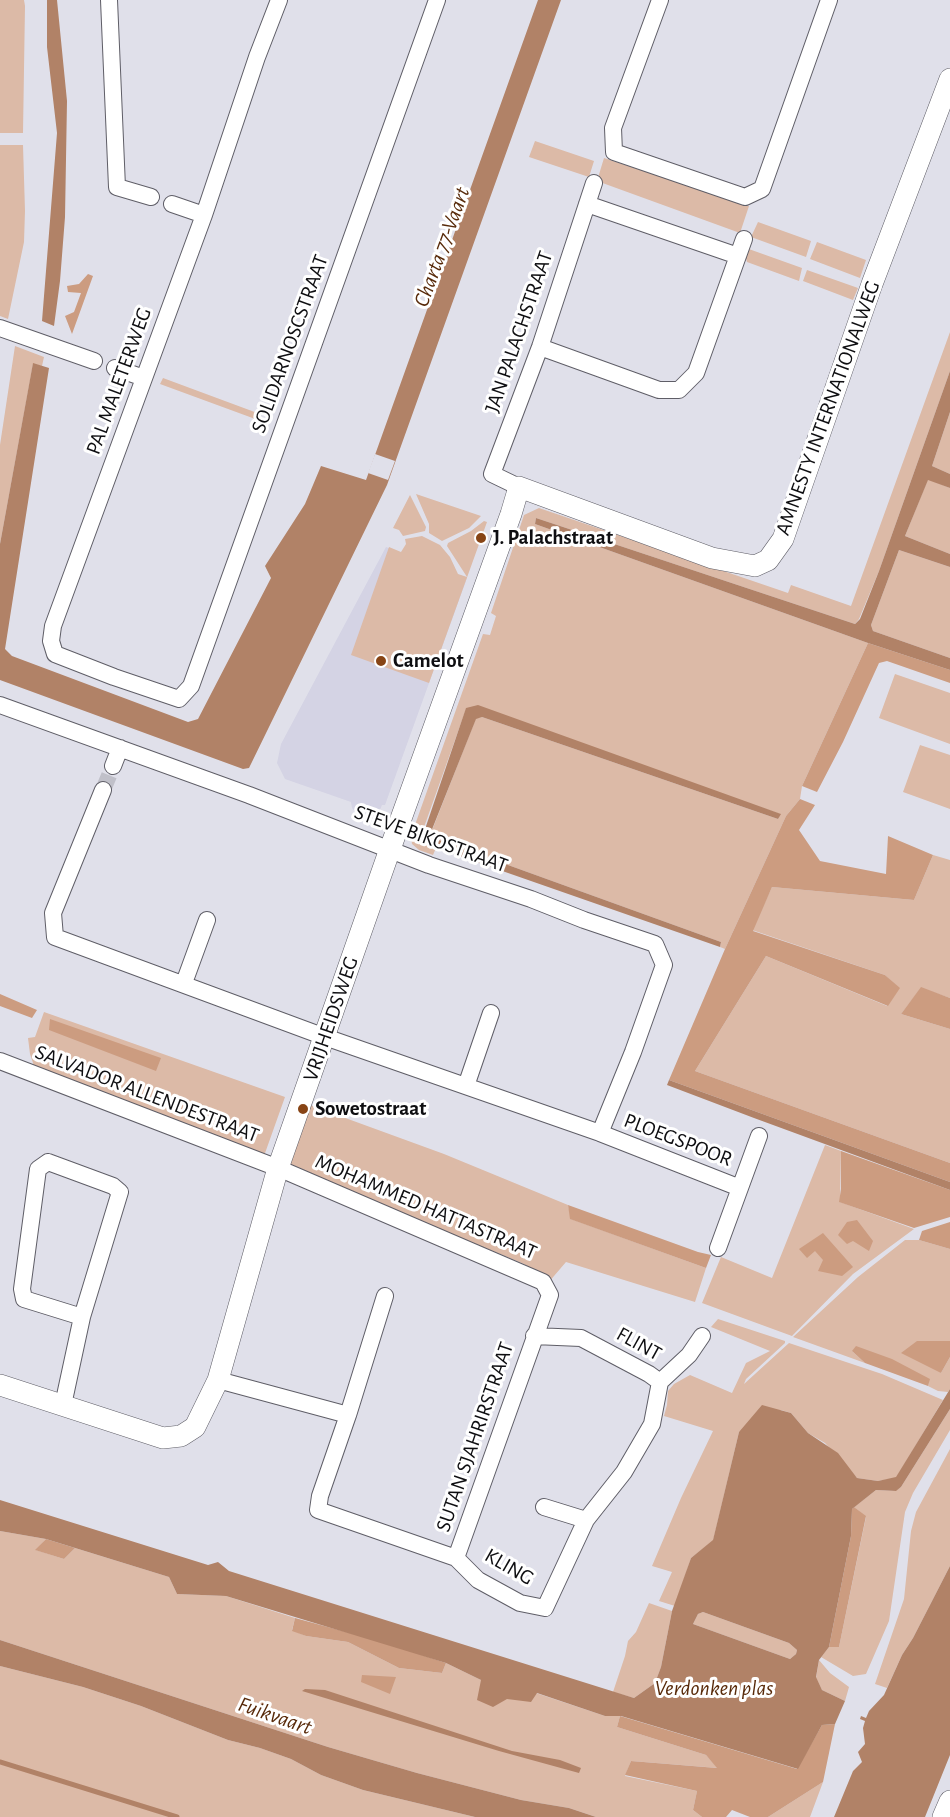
<!DOCTYPE html>
<style>
body{margin:0}
canvas{display:block;background:#e0e0ea}
</style>
<canvas width="950" height="1817"></canvas>
<script>
const context = document.querySelector('canvas').getContext('2d');
context.lineJoin = 'round';
function paint(path, color) { context.fillStyle = color; context.fill(path, 'evenodd'); }
const poly = rows => new Path2D(rows.map(r => 'M' + r).join(''));
function strokePath(path, color, width, dash) { context.strokeStyle = color; context.lineWidth = width; context.lineCap = dash ? 'butt' : 'round'; context.setLineDash(dash || []); context.stroke(path); }
function label(font, color, halo, rows, align = 'center') {
  context.font = font + ' "Alegreya Sans",sans-serif'; context.lineWidth = 6; context.setLineDash([]); context.textBaseline = 'middle'; context.strokeStyle = halo; context.fillStyle = color; for (const [text, x, y, turn = 0] of rows) {
    context.save(); context.translate(x, y); context.rotate((+turn || 0) * Math.PI / 180); context.textAlign = isNaN(turn) ? turn : align; if (halo) context.strokeText(text, 0, 0); context.fillText(text, 0, 0); context.restore();
  }
}
paint(poly([
 [386,547,467,578,385,805,382,805,377,817,369,820,360,818,352,808,351,802,285,779,277,763,281,744]
]), '#d4d3e4');
paint(poly([
 [0,0,24,0,25,6,23,133,0,133],
 [535,141,594,161,589,177,529,157],
 [0,145,23,145,25,211,24,242,8,319,0,316],
 [604,158,749,206,740,233,597,181],
 [758,222,811,241,806,257,751,237],
 [817,242,866,260,860,278,810,259],
 [746,248,802,268,799,281,747,262,745,255],
 [807,270,858,288,853,300,803,281],
 [950,332,950,371,879,571,859,619,855,624,536,518,535,524,868,643,802,786,800,799,786,816,725,949,720,947,721,942,436,839,431,833,476,718,482,717,778,819,780,814,473,708,466,709,423,830,421,841,436,848,433,855,419,850,412,844,411,836,483,634,490,635,496,616,491,613,524,515,539,508,788,593,791,585,851,606],
 [15,346,44,357,42,366,33,364,0,544,0,445],
 [163,378,260,414,258,420,160,384],
 [950,412,950,474,932,466],
 [928,479,950,488,950,554,905,536],
 [416,494,481,516,469,528,442,541,429,533,429,524],
 [410,495,426,527,425,531,403,536,399,530,393,528],
 [484,521,487,522,429,683,351,655,389,547,401,552,406,544,405,539,422,536,440,545,450,557,458,574,467,577,447,546,448,543,471,531],
 [899,550,950,567,950,658,873,631,871,625],
 [895,674,950,693,950,744,879,718],
 [920,745,950,755,950,809,903,792],
 [933,855,950,860,950,998,921,988,901,1014,950,1029,950,1163,695,1071,766,956,887,1006,899,988,885,975,752,930,772,887,914,900],
 [44,1012,285,1097,264,1156,34,1066,30,1054,28,1038,35,1037],
 [307,1104,444,1154,568,1205,571,1219,706,1268,695,1302,566,1262,548,1283,540,1274,524,1264,286,1165],
 [825,1145,841,1151,840,1202,914,1229,853,1274,792,1336,702,1303,721,1257,772,1278],
 [905,1240,919,1240,950,1249,950,1341,917,1341,941,1373,950,1357,950,1389,948,1392,938,1391,928,1386,929,1379,852,1351,865,1363,793,1337,858,1277],
 [718,1319,785,1341,785,1343,746,1379,744,1384,789,1343,882,1374,943,1400,896,1478,878,1481,857,1478,825,1443,808,1433,791,1413,781,1410,739,1432,713,1541,691,1558,675,1606,659,1601,672,1572,652,1566,681,1498,713,1431,664,1416,667,1405,668,1391,674,1384,690,1375,732,1393,746,1363,770,1351,711,1327],
 [950,1409,950,1430,913,1493,905,1512,889,1621,866,1674,853,1676,821,1657,829,1647,839,1647,866,1517,854,1507,876,1490,895,1491,901,1487],
 [950,1449,950,1566,913,1638,902,1655,887,1688,875,1684,904,1599,911,1531,916,1512],
 [0,1531,46,1539,36,1550,64,1559,75,1548,169,1577,177,1594,226,1596,295,1618,292,1630,306,1636,348,1642,399,1668,442,1673,446,1663,481,1680,536,1693,605,1716,620,1716,617,1727,706,1755,718,1768,631,1761,625,1776,697,1791,693,1810,702,1817,596,1817,569,1808,521,1800,417,1773,328,1747,0,1640],
 [649,1603,672,1611,661,1667,655,1683,634,1698,613,1692,625,1656,628,1641,636,1632],
 [703,1612,789,1643,797,1650,796,1654,790,1659,693,1624,698,1614],
 [819,1660,830,1673,849,1687,845,1701,822,1690,816,1678],
 [0,1666,83,1687,141,1706,228,1740,260,1748,291,1759,321,1775,363,1790,475,1817,0,1817],
 [823,1782,810,1817,768,1817]
]), '#dcbaa7');
paint(poly([
 [88,274,93,276,72,334,65,316,74,312,81,293,68,292,67,286,79,284],
 [868,643,950,670,950,683,887,661,879,663,843,742,817,792,802,786],
 [800,799,815,805,799,830,820,861,886,874,888,836,933,855,914,900,772,887,753,931,885,975,900,988,888,1006,766,956,695,1071,950,1163,950,1182,669,1080,725,949,786,816],
 [921,987,950,998,950,1029,901,1014],
 [0,994,37,1010,32,1018,0,1006],
 [50,1019,161,1058,156,1071,49,1030],
 [841,1151,950,1190,950,1217,914,1228,839,1202,841,1189],
 [568,1205,698,1252,711,1255,706,1268,570,1219],
 [857,1220,873,1241,869,1251,853,1241,847,1244,838,1235,847,1222],
 [950,1222,950,1249,919,1240,922,1231],
 [823,1233,853,1267,842,1276,818,1271,823,1260,815,1251,807,1258,799,1249],
 [917,1341,950,1341,950,1357,941,1373,901,1353],
 [856,1346,892,1359,930,1379,928,1386,865,1363,852,1351],
 [854,1507,866,1516,839,1647,829,1647,851,1536,852,1509],
 [46,1539,75,1548,64,1559,35,1550],
 [295,1618,379,1641,446,1663,442,1673,399,1668,348,1642,306,1636,292,1631],
 [362,1675,396,1677,390,1694,361,1682],
 [620,1716,797,1769,822,1725,835,1724,823,1782,768,1817,750,1817,732,1810,726,1817,702,1817,693,1810,697,1791,625,1775,631,1761,717,1768,706,1755,617,1727]
]), '#cc9c80');
paint(poly([
 [47,0,57,0,67,101,65,217,60,281,54,326,42,321,57,133,47,47],
 [538,0,561,0,387,485,249,768,243,769,0,680,0,544,33,363,49,368,5,649,12,656,188,722,198,719,271,578,265,566,305,504,321,466,366,480],
 [950,371,950,412,932,466,950,474,950,488,928,480,905,536,950,554,950,567,899,550,871,625,873,631,950,658,950,670,868,643,535,524,536,518,855,624,860,619,879,571],
 [478,705,781,814,778,819,482,717,476,719,431,832,436,839,721,942,720,947,425,844,421,841,466,708],
 [669,1080,950,1182,950,1190,754,1118,667,1085],
 [950,1389,950,1409,901,1487,896,1491,876,1490,852,1509,851,1536,829,1647,819,1660,816,1677,822,1690,845,1701,835,1724,822,1725,798,1769,621,1716,605,1716,537,1693,531,1702,507,1699,493,1707,477,1700,481,1680,446,1663,226,1596,177,1594,169,1577,46,1539,0,1531,0,1500,208,1565,218,1562,229,1571,634,1698,655,1683,661,1667,672,1611,691,1558,713,1540,739,1432,762,1405,791,1413,808,1433,838,1453,857,1478,878,1481,896,1477],
 [703,1612,789,1643,797,1650,796,1654,790,1659,693,1624,698,1614],
 [950,1566,950,1755,925,1817,834,1817,853,1771,862,1762,858,1752,865,1744,863,1728,865,1721,860,1719,861,1716,866,1718,869,1711,884,1695,902,1655,913,1638],
 [0,1640,328,1747,417,1773,521,1800,569,1808,596,1817,475,1817,363,1790,321,1775,291,1759,260,1748,228,1740,141,1706,83,1687,0,1666],
 [305,1689,325,1690,512,1751,560,1760,581,1768,579,1773,499,1751,302,1691]
]), '#b18267');
paint(poly([
 [375,454,395,461,388,480,368,473]
]), '#e0e0ea');
strokePath(poly([
 [0,1762,177,1817]
]), '#b18267', 5);
strokePath(poly([
 [103,790,113,766]
]), '#c0c0c9', 16, [16, 8]);
const minor = poly([
 [109,0,117,187,151,197],
 [279,0,257,57,204,215,53,626,51,641,55,654,114,677,179,699,191,686,437,0],
 [660,0,613,128,614,152,745,197,762,189,829,0],
 [172,204,204,215],
 [587,204,738,256],
 [0,328,94,361],
 [540,347,659,390,679,390,696,373,744,239],
 [115,368,144,378],
 [519,487,492,474,540,347,594,183],
 [0,705,249,795,429,865,531,899,584,920,655,944,664,965,633,1052,600,1133],
 [113,766,120,748],
 [103,790,53,913,55,937,325,1037,600,1133,740,1188],
 [184,983,207,920],
 [0,1061,278,1168,543,1282,550,1295,456,1558,318,1510,320,1496,348,1415,385,1296],
 [466,1086,491,1013],
 [48,1162,113,1186,120,1192,82,1317,24,1299,22,1289,38,1169,48,1162],
 [718,1248,759,1136],
 [534,1336,581,1338,649,1374,660,1382],
 [218,1380,348,1415],
 [660,1382,689,1355,702,1336],
 [63,1405,82,1317],
 [544,1507,586,1520],
 [456,1558,478,1580,520,1603,545,1608,586,1520,624,1472,652,1424,660,1382]
]);
const tertiary = poly([
 [0,1385,163,1438,181,1436,195,1427,218,1380,278,1168,390,849,511,514,519,487,712,558,755,566,768,560,783,539,872,284,950,79],
 [943,1817,950,1801]
]);
strokePath(minor, '#5f5e67', 18);
strokePath(tertiary, '#5f5e67', 22);
strokePath(minor, '#fff', 16);
strokePath(tertiary, '#fff', 21);
for (const [x, y, r, color] of [
 [481,538,6,"#874415"],
 [381,661,6,"#874415"],
 [303,1109,6,"#874415"]
]) { const dot = new Path2D(); dot.arc(x, y, r, 0, 2 * Math.PI); context.fillStyle = color; context.fill(dot); strokePath(dot, '#fff', 2); }
label('21px', '#0e0e11', '#fff', [
 ["JAN PALACHSTRAAT",519,332,-71],
 ["SOLIDARNOSCSTRAAT",290,344,-70],
 ["PAL MALETERWEG",119,381,-70],
 ["AMNESTY INTERNATIONALWEG",828,408,-70],
 ["STEVE BIKOSTRAAT",431,839,20],
 ["VRIJHEIDSWEG",331,1019,-71],
 ["SALVADOR ALLENDESTRAAT",147,1094,21],
 ["PLOEGSPOOR",678,1140,21],
 ["MOHAMMED HATTASTRAAT",426,1207,23],
 ["FLINT",639,1344,29],
 ["SUTAN SJAHRIRSTRAAT",475,1437,-71],
 ["KLING",509,1567,30]
]);
label('bold 21px', '#0e0e11', '#fff', [
 ["J. Palachstraat",493,538],
 ["Camelot",393,661],
 ["Sowetostraat",315,1109]
], 'left');
label('italic 22px', '#582a0a', '#fff', [
 ["Charta 77-Vaart",442,247,-70],
 ["Verdonken plas",714,1688],
 ["Fuikvaart",275,1716,19]
]);
</script>
